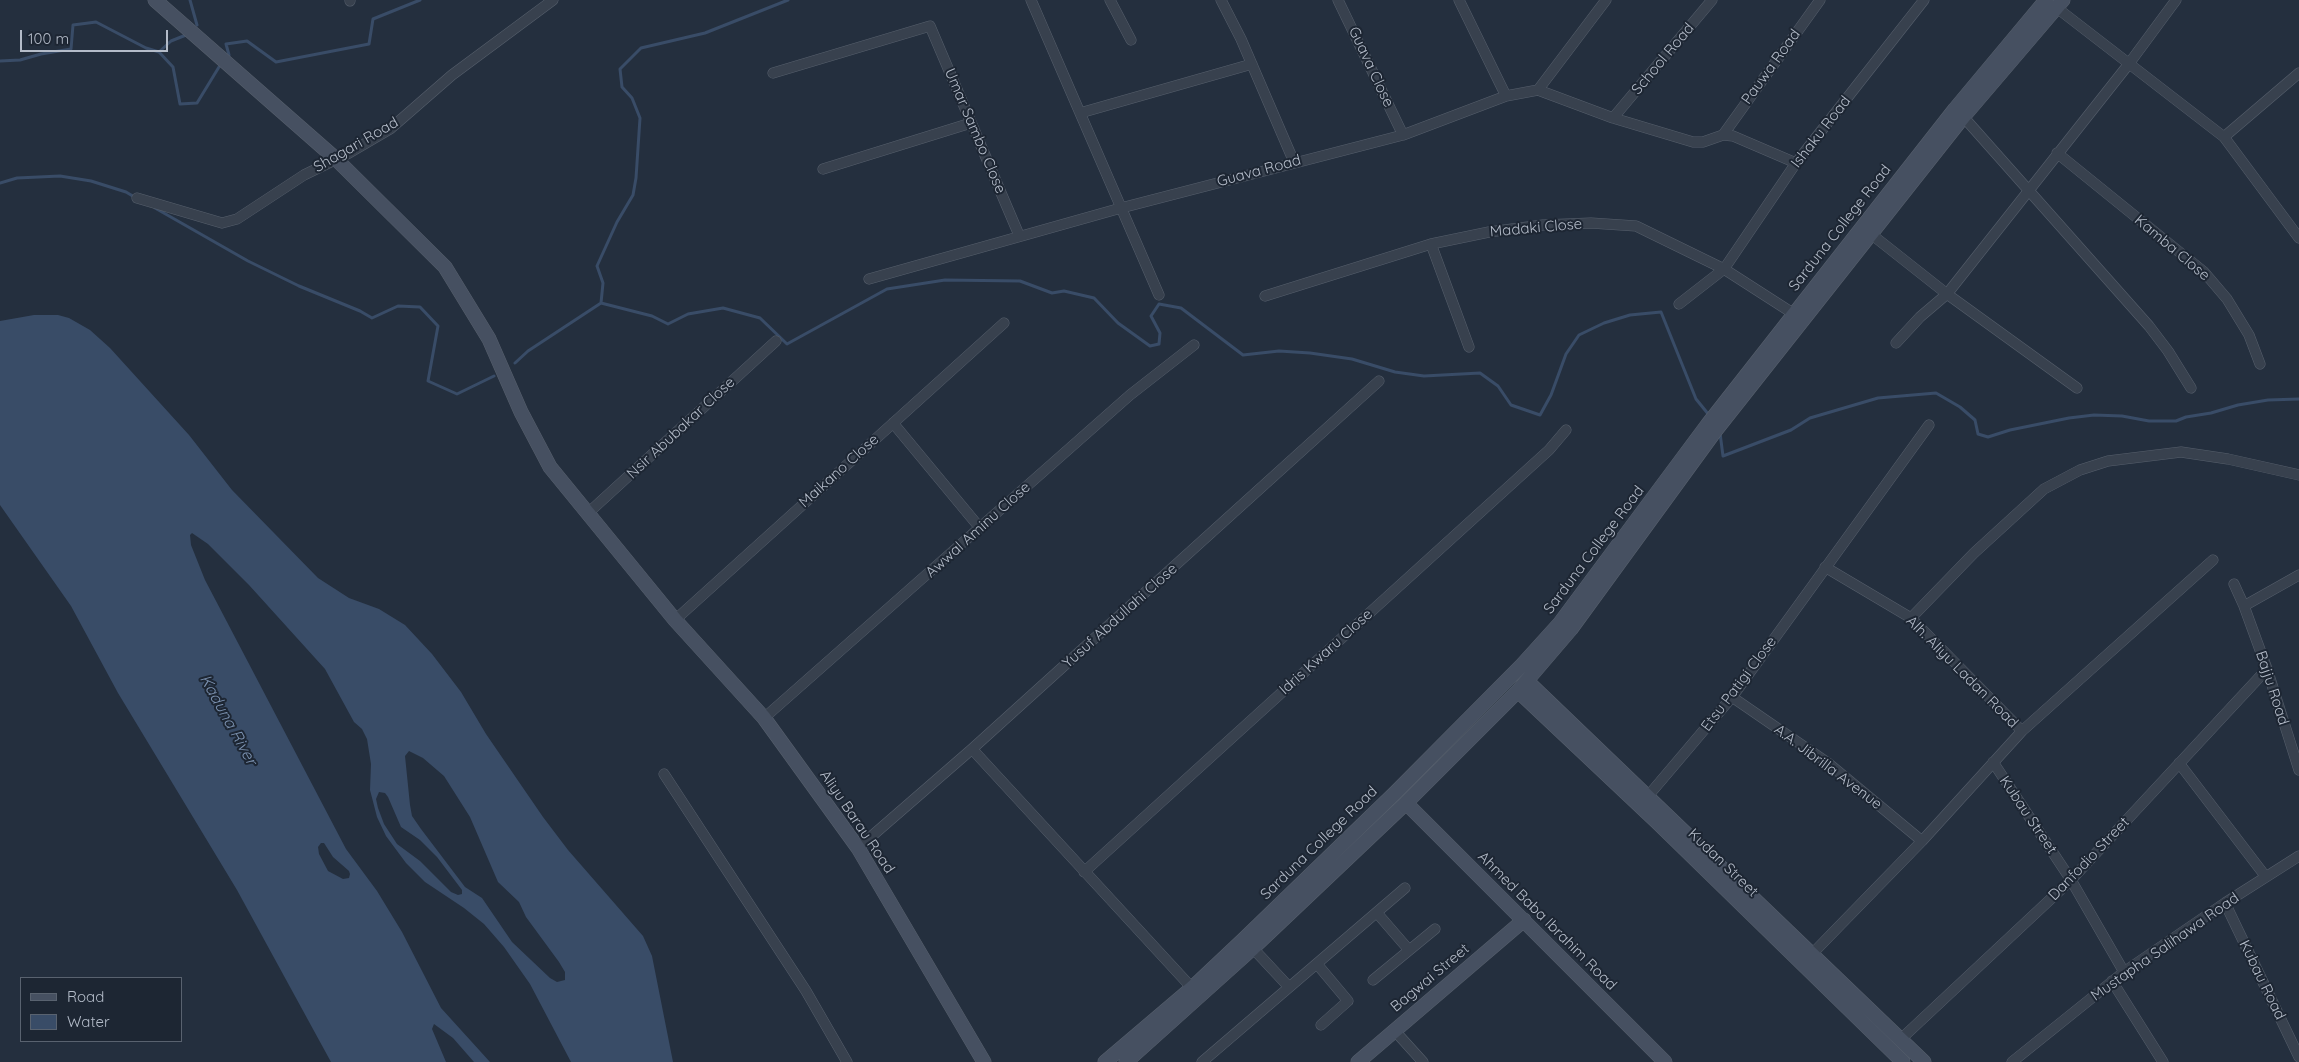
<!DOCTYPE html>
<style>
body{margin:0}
#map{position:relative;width:2299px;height:1062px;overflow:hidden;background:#242f3e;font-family:Quicksand,sans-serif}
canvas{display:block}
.legend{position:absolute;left:20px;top:977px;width:162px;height:65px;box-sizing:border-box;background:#1d2633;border:1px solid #59626f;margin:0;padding:6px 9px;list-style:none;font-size:15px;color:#b4bcc9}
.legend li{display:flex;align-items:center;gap:10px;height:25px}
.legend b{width:25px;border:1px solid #59626f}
.scale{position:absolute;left:20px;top:30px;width:148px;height:22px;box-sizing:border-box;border:2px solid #b4bcc9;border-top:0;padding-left:6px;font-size:15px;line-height:18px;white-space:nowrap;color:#b4bcc9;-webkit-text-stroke:4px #1d2633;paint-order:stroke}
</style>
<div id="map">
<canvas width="2299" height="1062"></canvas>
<ul class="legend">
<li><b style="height:6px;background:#465061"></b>Road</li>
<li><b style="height:14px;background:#394c67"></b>Water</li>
</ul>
<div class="scale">100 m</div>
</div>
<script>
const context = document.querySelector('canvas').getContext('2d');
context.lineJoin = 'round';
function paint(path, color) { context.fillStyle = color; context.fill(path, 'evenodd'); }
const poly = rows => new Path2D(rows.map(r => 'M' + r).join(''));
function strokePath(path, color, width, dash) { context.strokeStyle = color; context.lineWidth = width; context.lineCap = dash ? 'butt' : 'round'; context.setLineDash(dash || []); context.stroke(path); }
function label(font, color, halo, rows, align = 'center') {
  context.font = font + ' Quicksand,sans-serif'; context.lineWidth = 4; context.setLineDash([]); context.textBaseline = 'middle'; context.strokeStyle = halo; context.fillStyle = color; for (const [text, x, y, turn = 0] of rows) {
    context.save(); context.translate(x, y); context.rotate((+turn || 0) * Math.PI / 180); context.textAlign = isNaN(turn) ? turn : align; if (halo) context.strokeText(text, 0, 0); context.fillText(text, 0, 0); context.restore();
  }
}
paint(poly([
 [34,315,58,315,69,318,90,330,110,348,189,435,232,490,318,578,349,598,379,609,405,625,432,654,461,692,486,734,543,817,568,850,643,936,652,956,673,1062,571,1062,530,984,504,947,484,924,464,908,425,882,406,863,386,836,377,817,370,790,371,764,367,739,362,729,354,722,325,669,249,585,208,544,192,533,190,535,191,545,205,580,346,849,377,891,402,932,441,1008,490,1062,474,1062,453,1038,434,1024,432,1029,446,1062,331,1062,237,890,118,693,71,606,0,505,0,321],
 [409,751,423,758,444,776,470,817,498,882,519,902,526,917,559,962,565,972,565,980,557,982,550,978,512,942,482,898,465,887,421,829,412,816,410,805,405,756],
 [379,792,385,793,388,797,401,827,420,840,437,857,462,890,462,894,458,895,451,892,420,861,397,844,384,824,378,808,376,799],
 [321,843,324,843,333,857,349,871,350,874,349,878,343,879,328,871,319,854,318,847]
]), '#394c67');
strokePath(poly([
 [190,0,197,25],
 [159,52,171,41,186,35],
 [229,55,226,44,247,41,276,62,369,44,373,19,420,0],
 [0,61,20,60,41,54,71,49,73,25,96,22,146,48,159,52,173,67,180,104,197,103,219,67],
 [0,183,17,178,60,176,91,181,126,192,136,198],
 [155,208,248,261,299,286,360,311,372,318,398,306,420,307,438,326,428,381,457,394,494,376],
 [601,303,603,283,597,266,617,222,633,195,636,178,640,118,632,98,622,87,620,69,641,48,705,33,788,0],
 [515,363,528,351,601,303,652,316,668,324,688,314,723,308,760,318,787,344,887,289,945,280,1020,281,1052,293,1064,291,1094,298,1118,323,1150,346,1159,344,1160,333,1151,316,1159,304,1181,308,1243,355,1279,351,1310,353,1352,359,1395,372,1424,376,1480,373,1498,386,1511,405,1540,415,1551,395,1566,354,1579,335,1604,323,1630,315,1661,312,1696,399,1709,415],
 [1720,433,1723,456,1791,430,1810,418,1878,398,1936,393,1960,407,1975,420,1978,434,1988,437,2010,430,2069,418,2094,415,2122,416,2149,421,2176,421,2186,417,2211,413,2238,405,2268,400,2299,399]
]), '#394c67', 3);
const street = poly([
 [350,0,350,1],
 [1031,0,1159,295],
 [1110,0,1131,40],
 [1221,0,1241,39,1294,162],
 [1338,0,1403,135],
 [1459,0,1506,96],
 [2057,8,2224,137,2299,238],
 [773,73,930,26,1019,235],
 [1538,90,1613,118,1693,142,1703,142,1723,135,1733,136,1796,163],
 [1080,113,1252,64],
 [1960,113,2149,326,2168,351,2191,388],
 [1613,118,1712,0],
 [1723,135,1820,0],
 [2224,137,2299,73],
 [2057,153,2204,272,2227,299,2249,335,2260,364],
 [823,169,971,123],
 [137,198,222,223,237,219,304,175,349,153,390,129,452,75,553,0],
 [1871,234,1947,294,2077,388],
 [1431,244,1469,347],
 [869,279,1121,208,1403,135,1506,96,1538,90,1606,0],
 [1265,296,1431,244,1489,232,1543,225,1591,223,1636,226,1724,269,1794,314],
 [1679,304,1724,269,1796,163,1924,0],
 [1896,343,1920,317,1947,294,2128,65,2176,0],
 [893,423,980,528],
 [587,514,776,341],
 [1825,567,1911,618,2022,731],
 [2234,584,2244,606,2267,669,2299,770],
 [2244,606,2299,575],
 [1911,618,1974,553,2044,489,2080,470,2108,461,2181,452,2228,459,2299,475],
 [675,620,1004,323],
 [1732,697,1828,763,1922,841],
 [764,718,1130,395,1194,345],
 [972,749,1192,988],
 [1993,762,2071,880,2124,972],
 [2179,763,2266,877],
 [664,774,806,991,847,1062],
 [1648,796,1732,697,1929,425],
 [858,848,972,749,1379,381],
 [1084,872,1549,450,1566,430],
 [2225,903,2299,1057],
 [1377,913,1409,950],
 [1248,943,1289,987],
 [1812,954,1922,841,2022,731,2213,560],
 [1317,964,1348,1001,1321,1025],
 [1373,980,1435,929],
 [2112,981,2163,1062],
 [1394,1030,1423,1062],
 [1901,1039,2071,880,2267,669],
 [1202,1062,1405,888],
 [2012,1062,2124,972,2225,903,2299,856]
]);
const secondary = poly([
 [155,0,336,159,445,267,489,339,521,412,550,467,675,620,764,718,858,848,984,1062],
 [1527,681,1924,1062],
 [1518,691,1658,823,1903,1062],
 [1406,803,1665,1062],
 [1105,1062,1192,988,1244,939,1395,793,1522,665,1560,623,1708,424,1955,109,2046,0],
 [1126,1062,1253,948,1406,803,1518,691,1571,629,1716,430,1964,116,2063,0],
 [1358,1062,1524,920]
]);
strokePath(street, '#565f6c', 11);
strokePath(secondary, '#565f6c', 15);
strokePath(street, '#38414e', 10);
strokePath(secondary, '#465061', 14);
label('15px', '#b4bcc9', '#1d2633', [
 ["School Road",1663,59,-50],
 ["Guava Close",1371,67,65],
 ["Pauwa Road",1771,67,-54],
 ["Umar Sambo Close",975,131,67],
 ["Ishaku Road",1821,132,-52],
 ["Shagari Road",356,145,-30],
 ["Guava Road",1259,171,-15],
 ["Madaki Close",1536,228,-5],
 ["Sarduna College Road",1840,228,-52],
 ["Kamba Close",2172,248,40],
 ["Nsir Abubakar Close",681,428,-43],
 ["Maikano Close",839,471,-42],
 ["Awwal Aminu Close",978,530,-42],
 ["Sarduna College Road",1594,550,-53],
 ["Yusuf Abdullahi Close",1120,616,-42],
 ["Idris Kwaru Close",1326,652,-42],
 ["Alh. Aliyu Ladan Road",1962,672,45],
 ["Etsu Patigi Close",1739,684,-53],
 ["Bajju Road",2272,688,72],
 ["A.A. Jibrilla Avenue",1828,767,37],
 ["Kubau Street",2028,815,56],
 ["Aliyu Barau Road",857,822,56],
 ["Sarduna College Road",1319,843,-44],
 ["Danfodio Street",2089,859,-46],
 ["Kudan Street",1723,863,44],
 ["Ahmed Baba Ibrahim Road",1547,921,45],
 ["Mustapha Salihawa Road",2165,947,-35],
 ["Bagwai Street",1430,978,-40],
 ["Kubau Road",2262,980,64]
]);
label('italic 16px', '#7c92b1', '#1d2633', [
 ["Kaduna River",228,720,61]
]);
</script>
